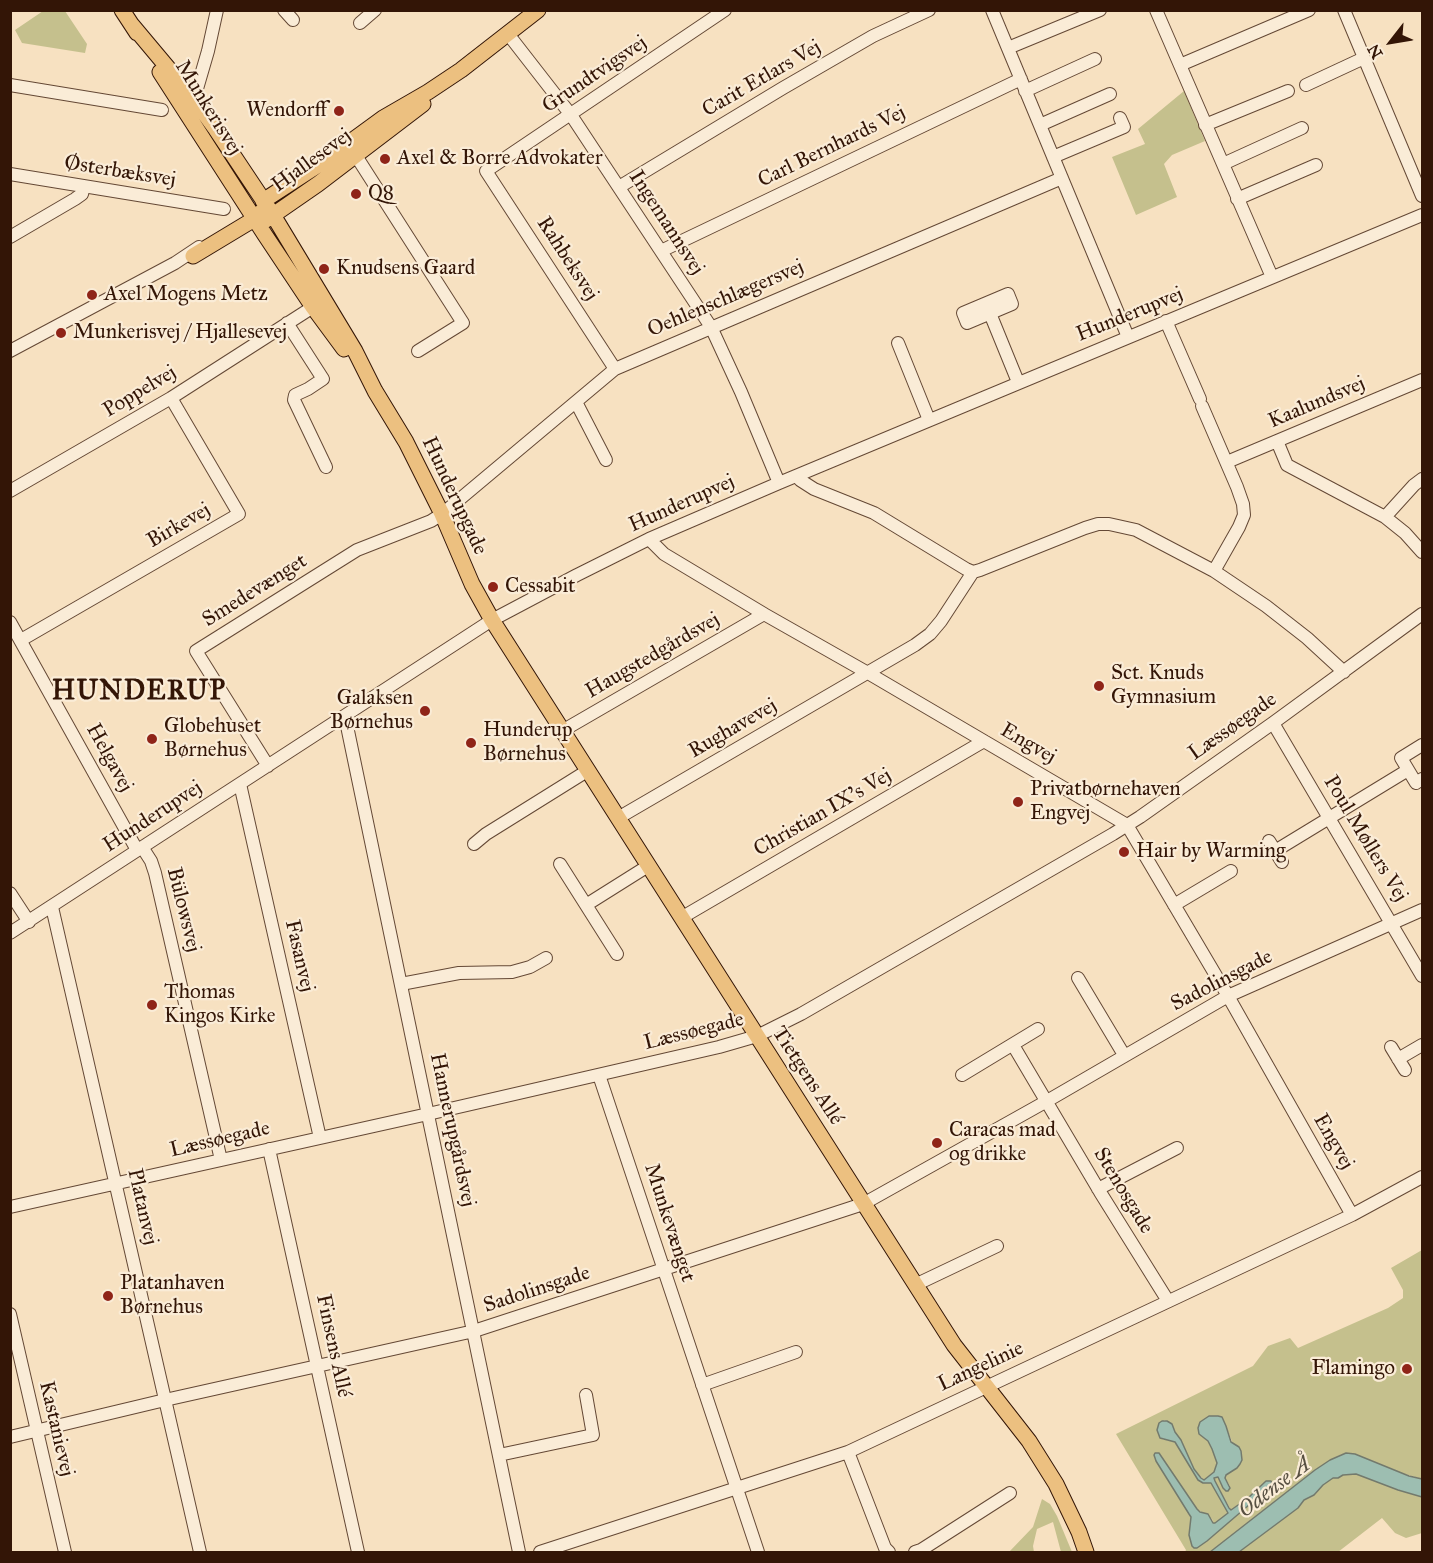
<!DOCTYPE html>
<meta charset="utf-8">
<style>
body{margin:0}
#map{position:relative;width:1433px;height:1563px;overflow:hidden;background:#f7e1c1;font-family:"IM FELL Great Primer",serif}
canvas{display:block}
.frame{position:absolute;inset:0;border:12px solid #331506;pointer-events:none}
.north{position:absolute;left:1361px;top:12px;width:60px;height:60px;-webkit-text-stroke:4px #faecd7;paint-order:stroke;rotate:239deg;font-size:16px;font-weight:700;line-height:24px;text-align:center;color:#331506}
.north::after{content:'';display:block;margin:auto;width:21px;height:27px;background:#331506;clip-path:polygon(50% 0,100% 100%,50% 72%,0 100%)}
</style>
<div id="map">
<canvas width="1433" height="1563"></canvas>
<div class="frame"></div>
<div class="north">N</div>
</div>
<script>
const context = document.querySelector('canvas').getContext('2d');
context.lineJoin = 'round';
function paint(path, color) { context.fillStyle = color; context.fill(path, 'evenodd'); }
const poly = rows => new Path2D(rows.map(r => 'M' + r).join(''));
function strokePath(path, color, width, dash) { context.strokeStyle = color; context.lineWidth = width; context.lineCap = dash ? 'butt' : 'round'; context.setLineDash(dash || []); context.stroke(path); }
function label(font, color, halo, rows, align = 'center') {
  context.font = font + ' "IM FELL Great Primer",serif'; context.lineWidth = 4.5; context.setLineDash([]); context.textBaseline = 'middle'; context.strokeStyle = halo; context.fillStyle = color; for (const [text, x, y, turn = 0] of rows) {
    context.save(); context.translate(x, y); context.rotate((+turn || 0) * Math.PI / 180); context.textAlign = isNaN(turn) ? turn : align; if (halo) context.strokeText(text, 0, 0); context.fillText(text, 0, 0); context.restore();
  }
}
paint(poly([
 [43,11,65,11,87,44,85,53,22,43,15,30],
 [1184,91,1205,141,1172,155,1164,164,1177,197,1136,215,1112,157,1145,144,1138,129],
 [1422,1250,1422,1479,1398,1472,1355,1454,1346,1453,1340,1455,1315,1470,1210,1552,1185,1552,1186,1550,1116,1434,1253,1366,1268,1346,1290,1338,1298,1348,1388,1308,1403,1298,1403,1290,1391,1268],
 [1164,1420,1172,1424,1175,1432,1181,1440,1194,1469,1204,1480,1214,1472,1217,1461,1208,1441,1199,1434,1226,1426,1233,1444,1237,1468,1226,1475,1225,1478,1230,1486,1223,1488,1218,1477,1214,1477,1214,1480,1231,1510,1248,1498,1266,1481,1270,1487,1207,1541,1192,1546,1189,1535,1191,1517,1189,1514,1154,1457,1159,1453,1197,1509,1212,1519,1214,1524,1228,1513,1211,1483,1203,1483,1198,1480,1175,1442,1162,1439],
 [1356,1474,1398,1490,1422,1497,1422,1533,1406,1538,1395,1533,1382,1518,1338,1552,1239,1552,1298,1508,1304,1500,1314,1495,1320,1488,1329,1480,1333,1478,1338,1478,1343,1475],
 [1042,1499,1050,1504,1057,1516,1072,1552,1061,1552,1053,1522,1037,1529,1033,1546,1034,1552,1009,1552,1033,1527]
]), '#c5c08d');
const water = poly([
 [1209,1416,1218,1416,1222,1417,1226,1426,1231,1442,1239,1447,1241,1451,1242,1460,1240,1464,1237,1468,1226,1475,1225,1478,1230,1488,1228,1491,1226,1491,1223,1488,1218,1477,1214,1478,1215,1481,1229,1508,1231,1510,1248,1498,1266,1481,1271,1481,1272,1484,1270,1487,1207,1541,1197,1548,1194,1548,1192,1546,1189,1535,1191,1517,1189,1514,1156,1461,1154,1455,1155,1453,1159,1453,1197,1509,1200,1512,1208,1514,1213,1523,1215,1523,1228,1513,1211,1483,1203,1483,1198,1480,1175,1442,1160,1438,1157,1430,1159,1423,1162,1421,1167,1421,1172,1424,1175,1432,1181,1440,1194,1469,1201,1478,1204,1480,1214,1472,1217,1463,1212,1449,1208,1441,1199,1434,1198,1428,1200,1422,1209,1416],
 [1346,1453,1355,1454,1409,1476,1422,1479,1422,1497,1398,1490,1356,1474,1343,1475,1338,1478,1333,1478,1323,1485,1314,1495,1304,1500,1298,1508,1239,1552,1210,1552,1315,1470,1330,1460,1346,1453]
]);
paint(water, '#9dbeb1');
strokePath(water, '#737a6d', 1.5);
const minor = poly([
 [284,10,293,20],
 [992,10,1128,337],
 [1156,10,1272,277],
 [1344,10,1422,196],
 [360,23,375,10],
 [508,34,571,115,711,327,741,392,779,483],
 [1008,48,1100,10],
 [1180,65,1309,10],
 [10,85,162,110],
 [1306,85,1364,58],
 [1025,91,1095,59],
 [194,99,208,51,217,10],
 [1040,125,1110,94],
 [1205,125,1288,91],
 [351,148,463,323,418,351],
 [1053,157,1124,127,1120,118],
 [1223,164,1302,128],
 [10,174,224,209],
 [619,187,783,88,873,36,929,10],
 [1237,199,1316,165],
 [10,237,75,199,82,194,84,186],
 [661,251,1021,79],
 [1008,294,1012,304,967,323,963,313,1008,294],
 [987,306,1018,382],
 [1166,321,1200,399],
 [287,323,323,379,308,389,295,395,294,400,326,467],
 [898,343,929,420],
 [10,351,175,263,199,247],
 [615,369,486,171,725,10],
 [576,402,606,460],
 [1202,406,1237,487,1243,504,1244,515,1239,527,1214,571],
 [1277,441,1287,465,1385,517,1405,533,1422,552],
 [1227,462,1422,380],
 [798,475,800,480,814,489,874,513,966,569,973,572,980,570,1085,528,1098,524,1109,524,1136,530,1214,571,1266,606,1307,638,1344,672],
 [10,491,171,398,313,307],
 [1385,517,1414,485,1422,479],
 [649,539,664,554,764,614,868,673,1127,825,1228,996,1352,1215],
 [10,622,137,850],
 [21,640,239,514,171,398],
 [344,717,347,726,519,1552],
 [1273,723,1422,976],
 [562,731,764,614],
 [1422,745,1401,758,1416,783,1422,779],
 [268,766,196,651,357,550,431,521,442,514,615,369,1062,178],
 [240,784,320,1138],
 [618,818,915,645,930,634,941,621,973,572],
 [1269,841,1282,862],
 [474,844,486,834,587,771],
 [142,847,151,861,155,873,221,1160],
 [1275,851,1408,770],
 [560,864,617,954],
 [10,893,29,922],
 [586,905,648,866],
 [1174,905,1231,871],
 [52,907,200,1552],
 [681,918,984,741],
 [10,933,492,620,577,575,649,539,779,483,1422,215],
 [1078,978,1124,1055],
 [401,984,459,973,512,972,530,967,546,958],
 [1013,1045,1100,1192,1168,1301],
 [1391,1047,1405,1070],
 [1398,1059,1422,1045],
 [599,1075,758,1552],
 [962,1075,1038,1029],
 [269,1149,358,1552],
 [1098,1189,1177,1148],
 [10,1207,428,1114,719,1047,757,1036,801,1014,1113,834,1140,817,1273,723,1422,614],
 [915,1285,997,1246],
 [10,1314,65,1552],
 [702,1385,796,1352],
 [10,1437,165,1400,474,1331,863,1204,1047,1101,1228,996,1422,910],
 [848,1452,885,1548,889,1552],
 [499,1455,593,1435,586,1395],
 [540,1552,848,1452,1352,1215,1422,1177],
 [915,1552,921,1550,1010,1493]
]);
const major = poly([
 [122,10,137,33],
 [132,25,194,99,215,128,273,215,355,351,375,391,406,442,442,514,472,584,492,620,954,1345,1029,1441,1056,1484,1079,1532,1086,1552],
 [160,72,265,235,313,307,344,349],
 [263,201,320,164,383,118,428,92,461,70,538,10],
 [266,220,318,184,423,104],
 [193,256,256,218,261,212]
]);
strokePath(minor, '#644835', 14);
strokePath(major, '#331506', 17);
strokePath(minor, '#faecd7', 12);
strokePath(major, '#ecc080', 15);
for (const [x, y, r, color] of [
 [339,111,6,"#8f2418"],
 [385,159,6,"#8f2418"],
 [356,194,6,"#8f2418"],
 [324,269,6,"#8f2418"],
 [92,295,6,"#8f2418"],
 [61,333,6,"#8f2418"],
 [493,587,6,"#8f2418"],
 [1099,686,6,"#8f2418"],
 [425,711,6,"#8f2418"],
 [152,739,6,"#8f2418"],
 [471,743,6,"#8f2418"],
 [1018,802,6,"#8f2418"],
 [1124,852,6,"#8f2418"],
 [152,1005,6,"#8f2418"],
 [937,1143,6,"#8f2418"],
 [108,1296,6,"#8f2418"],
 [1407,1369,6,"#8f2418"]
]) { const dot = new Path2D(); dot.arc(x, y, r, 0, 2 * Math.PI); context.fillStyle = color; context.fill(dot); strokePath(dot, '#faecd7', 2); }
label('21px', '#331506', '#faecd7', [
 ["Grundtvigsvej",595,75,-34],
 ["Carit Etlars Vej",762,79,-30],
 ["Munkerisvej",208,108,58],
 ["Carl Bernhards Vej",832,147,-26],
 ["Hjallesevej",312,161,-36],
 ["Østerbæksvej",120,172,9],
 ["Ingemannsvej",666,223,57],
 ["Rahbeksvej",567,259,57],
 ["Oehlenschlægersvej",726,299,-23],
 ["Hunderupvej",1130,315,-22],
 ["Poppelvej",140,392,-31],
 ["Kaalundsvej",1317,403,-23],
 ["Hunderupgade",454,496,65],
 ["Hunderupvej",682,504,-24],
 ["Birkevej",179,526,-30],
 ["Smedevænget",255,591,-32],
 ["Haugstedgårdsvej",653,656,-30],
 ["Læssøegade",1233,727,-35],
 ["Rughavevej",733,729,-30],
 ["Engvej",1028,744,30],
 ["Helgavej",109,758,61],
 ["Christian IX's Vej",823,813,-30],
 ["Hunderupvej",153,817,-33],
 ["Poul Møllers Vej",1365,839,59],
 ["Bülowsvej",183,910,76],
 ["Fasanvej",299,956,77],
 ["Sadolinsgade",1222,981,-27],
 ["Læssøegade",694,1032,-14],
 ["Tietgens Allé",807,1076,57],
 ["Hannerupgårdsvej",452,1130,78],
 ["Læssøegade",220,1140,-13],
 ["Engvej",1333,1142,60],
 ["Stenosgade",1123,1191,59],
 ["Platanvej",142,1207,77],
 ["Munkevænget",669,1223,72],
 ["Sadolinsgade",537,1290,-18],
 ["Finsens Allé",333,1346,78],
 ["Langelinie",981,1367,-25],
 ["Kastanievej",56,1429,77]
]);
label('21px', '#331506', '#faecd7', [
 ["Wendorff",327,111,"right"],
 ["Axel & Borre Advokater",397,159],
 ["Q8",368,194],
 ["Knudsens Gaard",336,269],
 ["Axel Mogens Metz",104,295],
 ["Munkerisvej / Hjallesevej",73,333],
 ["Cessabit",505,587],
 ["Sct. Knuds",1111,674],
 ["Gymnasium",1111,698],
 ["Galaksen",413,699,"right"],
 ["Børnehus",413,723,"right"],
 ["Globehuset",164,727],
 ["Børnehus",164,751],
 ["Hunderup",483,731],
 ["Børnehus",483,755],
 ["Privatbørnehaven",1030,790],
 ["Engvej",1030,814],
 ["Hair by Warming",1136,852],
 ["Thomas",164,993],
 ["Kingos Kirke",164,1017],
 ["Caracas mad",949,1131],
 ["og drikke",949,1155],
 ["Platanhaven",120,1284],
 ["Børnehus",120,1308],
 ["Flamingo",1395,1369,"right"]
], 'left');
label('italic 22px', '#585042', '#faecd7', [
 ["Odense Å",1275,1488,-37]
]);
context.letterSpacing = '1.5px';
label('bold 27px', '#331506', '#faecd7', [
 ["HUNDERUP",139,692]
]);
context.letterSpacing = '0px';
</script>
